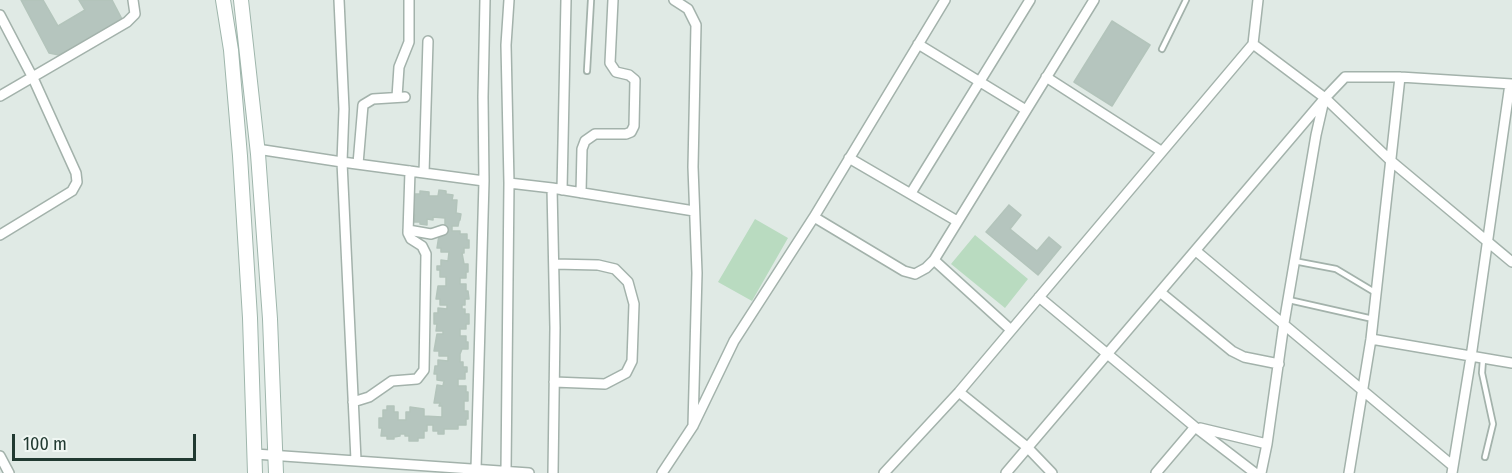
<!DOCTYPE html>
<style>
body{margin:0}
#map{position:relative;width:1512px;height:473px;overflow:hidden;background:#e0eae5;font-family:"Fira Sans Condensed",sans-serif}
canvas{display:block}
.scale{position:absolute;left:12px;top:434px;width:184px;height:27px;box-sizing:border-box;border:3px solid #213a31;border-top:0;padding-left:8px;font-size:18px;line-height:21px;white-space:nowrap;color:#213a31;-webkit-text-stroke:4px #f0f7f3;paint-order:stroke}
</style>
<div id="map">
<canvas width="1512" height="473"></canvas>
<div class="scale">100 m</div>
</div>
<script>
const context = document.querySelector('canvas').getContext('2d');
context.lineJoin = 'round';
function paint(path, color) { context.fillStyle = color; context.fill(path, 'evenodd'); }
const poly = rows => new Path2D(rows.map(r => 'M' + r).join(''));
function strokePath(path, color, width, dash) { context.strokeStyle = color; context.lineWidth = width; context.lineCap = dash ? 'butt' : 'round'; context.setLineDash(dash || []); context.stroke(path); }
paint(poly([
 [755,219,788,238,752,301,718,282],
 [975,235,1028,279,1005,308,951,264]
]), '#b9dbc0');
const building = poly([
 [21,0,43,0,58,26,85,10,79,0,112,0,123,21,59,55,49,53,21,0],
 [1112,21,1150,45,1112,106,1074,82,1112,21],
 [439,190,446,191,446,194,453,195,452,200,457,200,456,213,461,214,460,220,459,221,458,226,452,226,452,231,460,231,460,234,467,234,467,240,469,240,469,248,464,248,464,253,462,253,464,264,468,264,468,272,466,272,466,278,460,278,460,284,466,284,466,291,468,291,469,299,465,299,465,305,462,305,462,309,465,309,465,314,469,314,469,324,466,324,466,329,460,329,460,336,466,336,466,342,468,342,468,349,462,349,460,354,460,362,463,362,463,367,467,367,467,372,465,372,465,379,458,379,458,386,466,386,466,392,468,392,468,401,464,401,464,411,468,411,468,419,466,419,466,425,458,425,458,429,444,429,444,434,438,434,438,431,433,431,433,425,427,425,427,431,424,431,424,438,418,438,418,441,409,441,409,436,405,436,405,434,400,434,400,436,394,437,394,439,387,439,387,436,381,436,382,428,379,428,379,418,383,418,383,410,387,410,387,406,394,406,394,412,398,412,398,420,406,420,406,412,410,412,410,407,424,409,424,416,442,417,442,406,439,406,440,403,434,403,437,385,443,386,444,381,437,380,437,374,434,374,435,366,438,366,438,360,448,361,448,356,439,356,439,351,434,351,437,334,443,334,443,331,436,331,437,324,434,324,434,313,438,313,438,308,447,309,447,305,440,305,440,299,436,299,438,286,446,286,446,277,440,277,440,270,437,270,437,266,441,266,441,260,448,261,449,252,441,252,441,248,437,248,439,235,445,235,445,218,433,217,433,220,427,219,427,225,420,224,420,222,414,222,415,215,412,215,415,194,420,194,420,191,429,192,429,196,438,196,439,190],
 [1009,205,1021,215,1010,229,1037,251,1049,237,1061,247,1038,275,986,232,1009,205]
]);
paint(building, '#b5c5be');
strokePath(building, '#b3c4bb', 1.5);
const lane = poly([
 [1162,49,1186,0],
 [587,71,591,0],
 [1294,261,1336,269,1376,293],
 [1289,300,1373,319],
 [1483,359,1482,373,1493,424,1485,457]
]);
const street = poly([
 [339,0,344,109,342,162,356,460],
 [674,0,688,9,696,25,693,167,697,273,693,426],
 [945,0,814,217,904,271,915,274,926,268,934,260,1094,0],
 [0,15,33,78,76,173,77,182,72,191,0,235],
 [918,44,1026,110],
 [1253,44,1325,98,1391,161,1512,262],
 [1046,77,1161,151],
 [0,96,127,22,135,14,133,0],
 [397,97,399,67,409,42,409,0],
 [257,149,342,162,484,181],
 [849,158,957,221],
 [358,164,363,105,373,99,405,97],
 [424,173,428,41],
 [509,183,552,188,694,211],
 [552,188,555,328,553,473],
 [562,190,566,0],
 [581,193,582,149,585,141,595,134,626,134,631,132,634,126,635,80,629,75,616,72,610,63,613,0],
 [911,193,1030,0],
 [408,230,431,234,443,230],
 [1196,251,1453,466],
 [934,260,1011,330],
 [554,264,598,265,615,269,628,282,634,304,632,361,626,373,605,384,554,382],
 [1160,292,1232,351,1244,357,1279,364],
 [1039,297,1195,427,1156,473],
 [1371,339,1512,363],
 [959,392,1027,447,1052,473],
 [353,402,369,397,392,381,417,379,424,370,426,254,422,246,411,239,408,233,410,171],
 [1195,427,1255,473],
 [1200,428,1267,444],
 [255,454,529,473],
 [0,456,9,473],
 [476,469,484,181,483,97,485,0],
 [506,471,509,183,506,45,509,0],
 [662,473,693,426,734,341,814,217],
 [884,473,959,392,1253,44,1258,0],
 [1006,473,1325,98,1345,77,1400,77,1512,84],
 [1261,473,1267,444,1284,323,1316,135,1324,100],
 [1349,473,1371,339,1400,77],
 [1452,473,1471,357,1510,84]
]);
const secondary = poly([
 [223,0,231,50,240,156,250,318,255,473],
 [241,0,258,154,270,319,276,473]
]);
strokePath(lane, '#a3b2ab', 8);
strokePath(street, '#a3b2ab', 12);
strokePath(secondary, '#9fb6ac', 16);
strokePath(lane, '#fff', 4.5);
strokePath(street, '#fff', 9);
strokePath(secondary, '#fff', 14);
</script>
